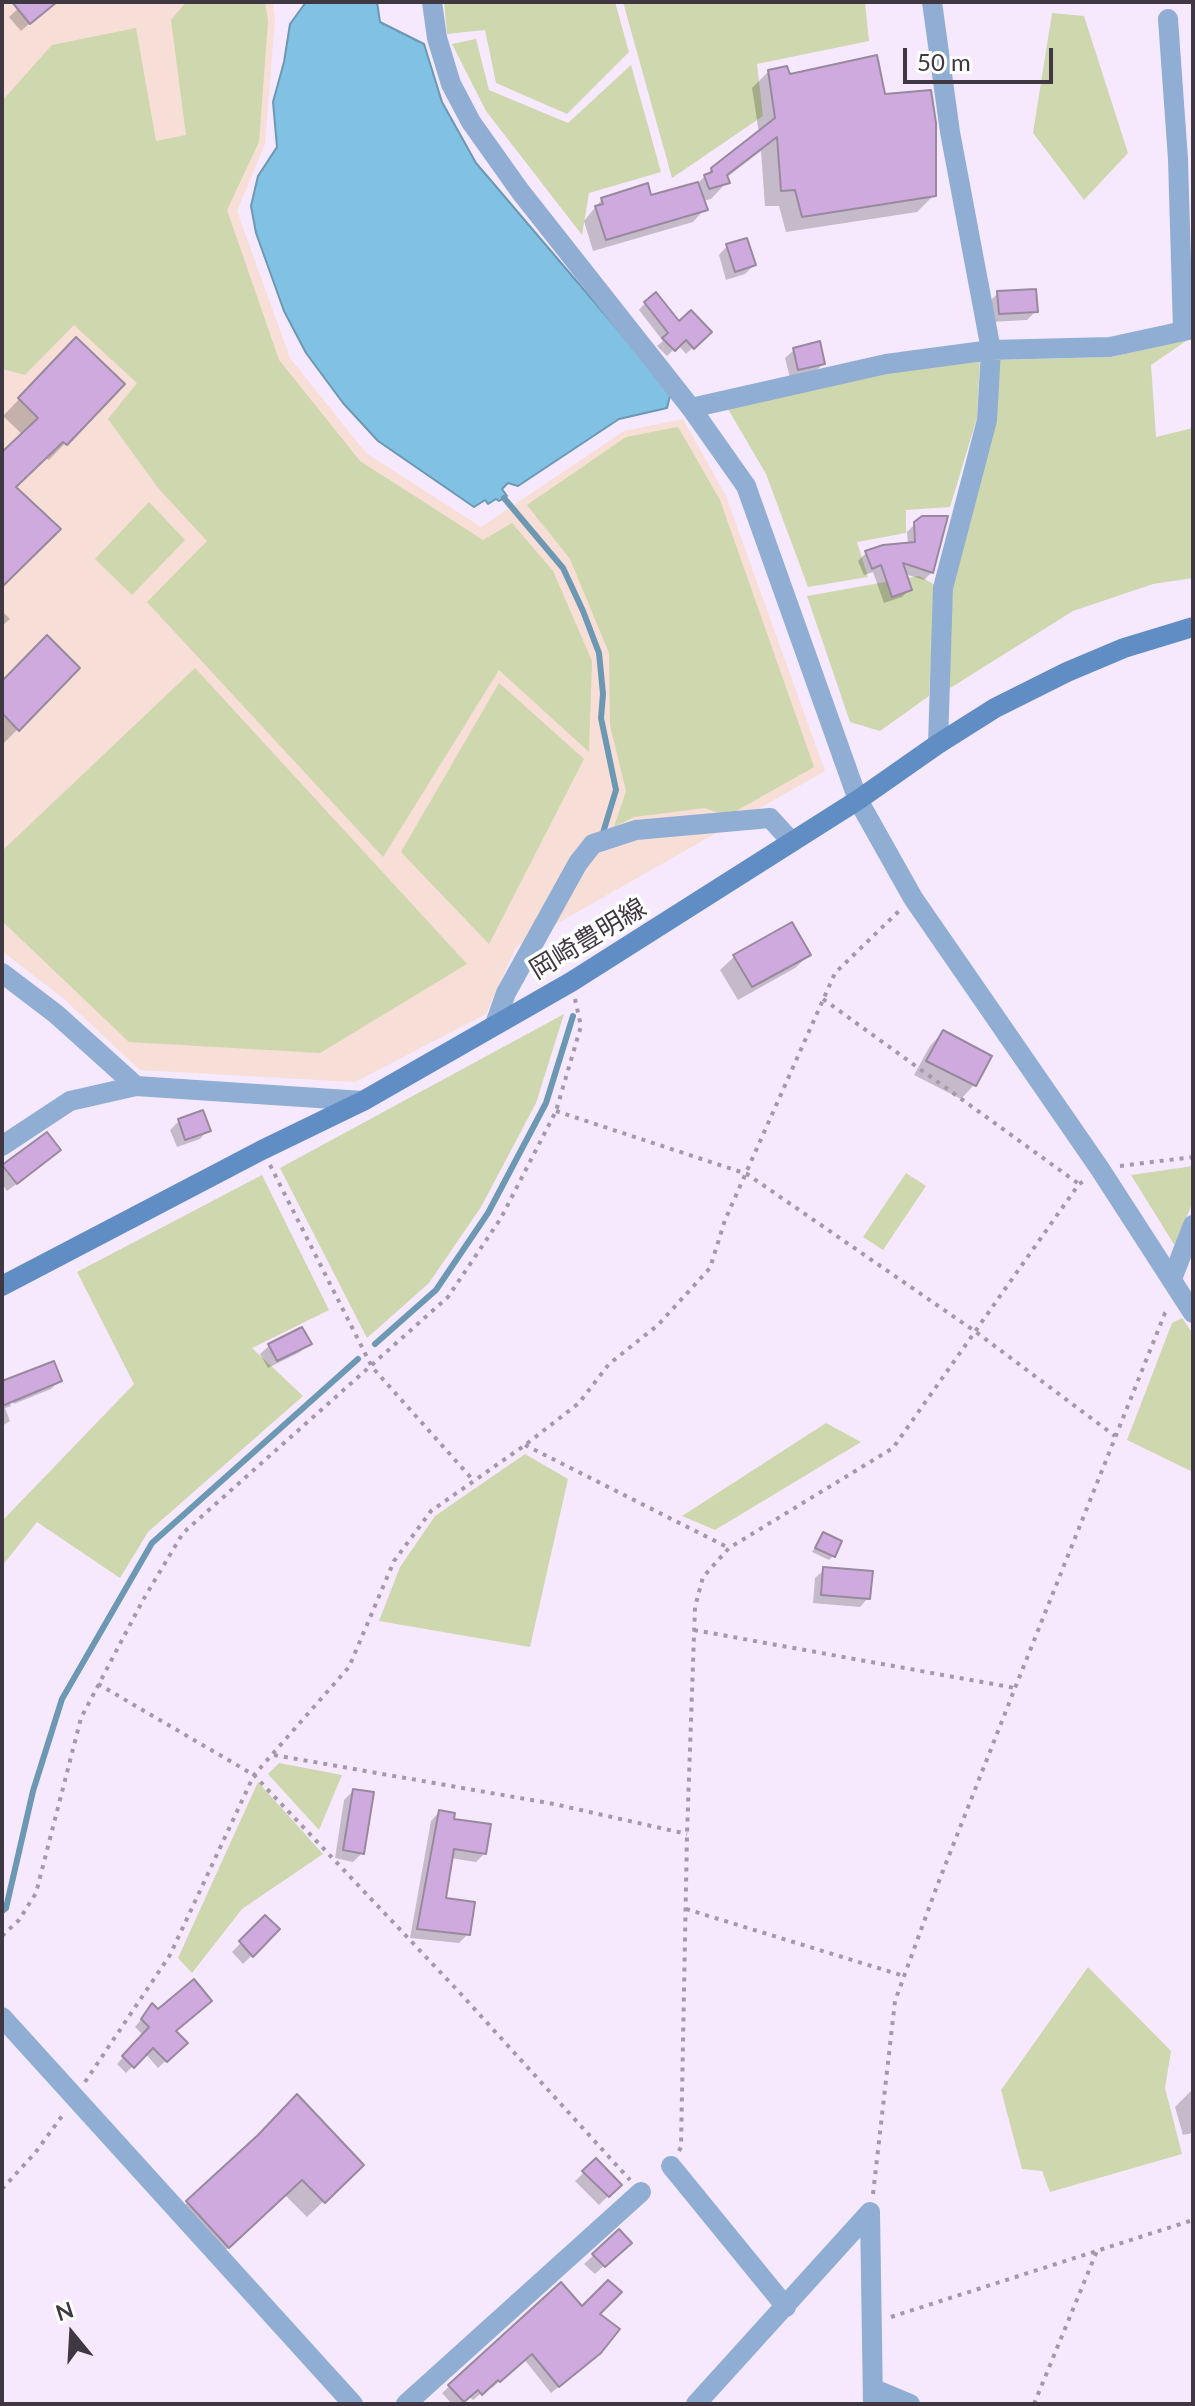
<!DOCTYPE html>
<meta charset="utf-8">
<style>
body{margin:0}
#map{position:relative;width:1195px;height:2406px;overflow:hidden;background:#f6e9fd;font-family:Lato,sans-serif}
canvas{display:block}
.frame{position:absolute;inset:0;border:4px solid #3f3842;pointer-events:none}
.north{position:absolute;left:32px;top:2294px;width:80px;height:80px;-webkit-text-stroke:6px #fff;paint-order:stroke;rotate:342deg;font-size:22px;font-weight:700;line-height:32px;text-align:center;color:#3f3842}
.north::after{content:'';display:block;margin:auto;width:28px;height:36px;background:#3f3842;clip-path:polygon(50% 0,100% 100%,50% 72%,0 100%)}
.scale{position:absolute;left:903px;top:48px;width:150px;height:36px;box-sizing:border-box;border:4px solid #3f3842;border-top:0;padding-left:10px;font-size:24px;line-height:28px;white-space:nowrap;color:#3f3842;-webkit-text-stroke:6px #fff;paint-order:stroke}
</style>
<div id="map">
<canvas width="1195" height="2406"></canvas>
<div class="frame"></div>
<div class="north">N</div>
<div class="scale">50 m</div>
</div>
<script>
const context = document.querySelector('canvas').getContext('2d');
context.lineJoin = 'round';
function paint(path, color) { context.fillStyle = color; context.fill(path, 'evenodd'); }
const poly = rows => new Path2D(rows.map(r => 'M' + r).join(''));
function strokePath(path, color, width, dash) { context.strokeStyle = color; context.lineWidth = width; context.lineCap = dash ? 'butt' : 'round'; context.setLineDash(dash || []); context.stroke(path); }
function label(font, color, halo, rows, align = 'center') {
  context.font = font + ' Lato,"Noto Sans JP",sans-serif'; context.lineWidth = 7; context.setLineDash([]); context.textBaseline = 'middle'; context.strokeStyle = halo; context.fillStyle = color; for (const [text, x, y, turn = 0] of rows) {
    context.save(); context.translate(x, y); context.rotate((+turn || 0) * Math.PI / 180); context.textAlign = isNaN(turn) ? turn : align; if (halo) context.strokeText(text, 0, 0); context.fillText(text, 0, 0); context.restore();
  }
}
paint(poly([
 [2,2,273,2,275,19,265,144,237,211,290,358,366,453,481,527,624,431,683,419,726,496,825,771,516,947,486,1014,355,1082,140,1070,64,999,2,951]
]), '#f7ded6');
paint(poly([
 [186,2,265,2,268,21,259,142,227,210,279,360,360,461,483,540,512,523,553,571,592,661,589,752,499,670,383,857,147,602,207,541,159,489,108,419,137,383,74,325,25,375,2,369,2,101,52,45,136,28,156,141,186,135,171,20],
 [444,2,615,2,629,52,567,114,496,83,485,30,447,34],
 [623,2,865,2,869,41,757,64,763,116,672,178],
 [1052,13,1084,16,1128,153,1084,200,1033,133],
 [476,39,489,90,568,123,631,65,661,172,589,193,582,235,486,111,452,44],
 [1189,339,1151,365,1156,437,1193,428,1193,578,1153,584,1073,611,947,690,953,587,998,360,1112,357],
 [980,361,977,418,950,507,906,510,906,533,857,542,868,577,808,587,766,474,728,409,884,373],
 [678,427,720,500,814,767,727,816,705,808,634,817,614,827,626,791,610,725,609,653,570,559,527,505,626,437],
 [149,502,185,540,132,595,95,559],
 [919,576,935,585,929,696,880,731,850,722,807,596],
 [195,668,467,964,320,1053,129,1042,2,921,2,851],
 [499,683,584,759,489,944,401,852],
 [564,1014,536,1103,481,1207,429,1283,367,1338,280,1168],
 [1193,1166,1193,1201,1175,1246,1131,1175],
 [906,1173,926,1186,883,1250,863,1237],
 [262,1175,329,1310,252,1348,303,1396,148,1532,120,1578,37,1522,2,1566,2,1521,134,1384,77,1272],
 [1182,1318,1193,1334,1193,1472,1127,1440,1172,1323],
 [826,1423,861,1442,715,1530,682,1516],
 [525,1454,568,1479,530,1647,379,1621,400,1567,435,1516],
 [279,1763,342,1775,319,1830,268,1774],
 [258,1782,323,1854,242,1909,192,1973,178,1958],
 [1088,1967,1171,2051,1165,2088,1182,2154,1050,2192,1042,2171,1022,2169,1001,2090]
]), '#ced7ad');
const water = poly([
 [306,2,377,2,380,22,424,44,442,102,476,163,671,392,667,408,619,419,518,486,508,483,502,489,507,496,504,498,499,501,496,499,488,504,485,500,474,507,378,441,343,403,306,353,284,311,256,233,251,206,258,176,277,147,273,102,284,62,290,24,306,2]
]);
paint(water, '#80c1e4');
strokePath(water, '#6c98b3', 2);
paint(poly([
 [25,2,54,2,21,31,9,17],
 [768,72,883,96,934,195,917,212,786,232,779,206,765,206,761,151,726,178,727,182,711,199,703,201,705,209,693,222,593,251,584,221,602,199,650,197,697,184,712,169,759,133,752,88],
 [727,246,754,265,745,274,726,280,719,255],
 [998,293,1036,311,1027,320,990,322,989,302],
 [645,303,679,324,709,332,686,354,678,345,667,356,657,346,663,341,639,310],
 [76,340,122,384,49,460,45,457,13,488,2,585,2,455,23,435,3,416],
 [794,350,823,364,814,373,790,378,785,358],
 [915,524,932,572,924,580,905,574,910,589,902,597,884,603,873,572,864,575,858,561,866,553,908,545,907,532],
 [2,611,10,619,2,626],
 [78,668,4,743,2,684],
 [809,955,795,968,738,1000,720,970,734,957],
 [943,1032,989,1057,974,1085,961,1099,914,1075,930,1046],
 [179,1121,208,1130,200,1139,177,1147,170,1130],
 [46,1135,50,1159,7,1191,2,1184,2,1168],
 [309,1343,300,1352,268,1368,260,1354,269,1346],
 [60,1380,51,1389,14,1404,5,1384,2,1384],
 [2,1387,11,1406,5,1408,10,1421,2,1426],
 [823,1535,833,1556,829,1560,812,1552],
 [824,1570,868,1598,860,1607,813,1603,815,1578],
 [353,1791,362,1853,353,1862,335,1858,344,1800],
 [439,1812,485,1853,476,1862,450,1858,444,1900,468,1934,459,1943,410,1938,431,1821],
 [265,1918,278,1930,243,1964,232,1952],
 [152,2006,185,2043,158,2068,145,2053,126,2073,117,2064,143,2035,135,2027],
 [1193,2089,1193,2133,1183,2135,1175,2107],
 [596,2161,619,2185,599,2205,575,2181],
 [361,2165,307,2217,285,2195,212,2263,172,2218,188,2202],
 [619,2232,620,2251,595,2274,584,2264],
 [561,2285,582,2308,597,2314,591,2360,551,2393,524,2359,492,2388,490,2386,473,2400,469,2396,460,2404,452,2404,442,2393]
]), '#0003');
strokePath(poly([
 [504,498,563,568,583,611,599,653,603,694,601,718,616,790,602,836],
 [375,1344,436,1290,488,1213,546,1103,573,1016],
 [2,1911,6,1908,33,1791,62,1699,152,1543,358,1359]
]), '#6c98b3', 6);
const building = poly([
 [12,2,57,2,30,24,12,2],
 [877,55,885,94,931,90,936,123,936,196,802,217,795,190,781,191,777,137,727,175,730,183,709,189,704,175,712,172,711,168,775,118,768,70,787,66,790,74,877,55],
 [698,182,708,210,606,240,595,206,603,204,601,198,648,183,651,195,698,182],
 [747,238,756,265,735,272,726,244,747,238],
 [1036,289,1038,312,999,314,997,291,1036,289],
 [656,292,679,321,691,310,712,332,694,349,686,340,675,351,662,338,668,333,644,302,656,292],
 [76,337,125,384,67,445,63,442,16,487,61,529,2,587,2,452,38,418,18,398,76,337],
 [820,341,825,364,798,370,793,348,820,341],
 [922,516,948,516,933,573,903,563,912,590,892,597,881,565,872,569,865,551,883,545,915,542,914,522,922,516],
 [47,635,80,668,19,731,2,713,2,681,47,635],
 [792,922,811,955,752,987,733,955,792,922],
 [943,1030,992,1056,976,1086,926,1061,943,1030],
 [203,1110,211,1131,185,1140,178,1119,203,1110],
 [47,1132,61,1150,17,1184,2,1165,47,1132],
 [302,1327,312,1344,277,1361,268,1344,302,1327],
 [54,1361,62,1381,2,1406,2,1381,54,1361],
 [823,1532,842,1541,835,1557,815,1548,823,1532],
 [823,1567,873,1571,870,1599,821,1595,823,1567],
 [353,1789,374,1792,364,1854,343,1850,353,1789],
 [439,1810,455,1813,454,1819,491,1824,486,1854,454,1849,446,1898,475,1902,470,1935,417,1929,439,1810],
 [265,1915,280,1929,253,1957,239,1941,265,1915],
 [194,1979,212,2001,176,2031,188,2043,167,2062,153,2048,134,2068,122,2056,149,2027,141,2019,152,2003,158,2009,194,1979],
 [297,2094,364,2165,325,2203,302,2180,229,2248,186,2201,258,2135,297,2094],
 [596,2158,622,2185,609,2197,582,2171,596,2158],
 [619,2229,632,2243,605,2267,592,2254,619,2229],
 [608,2280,622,2292,600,2314,620,2329,601,2353,559,2387,532,2354,500,2382,498,2380,482,2395,478,2390,464,2402,448,2385,561,2282,582,2306,608,2280]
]);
paint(building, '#cfaade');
strokePath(building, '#99899f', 2);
strokePath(poly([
 [823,999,1079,1184],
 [556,1111,747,1174,976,1332,1115,1436],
 [270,1165,372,1367,473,1480],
 [1120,1166,1193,1157],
 [525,1445,729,1548],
 [694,1630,1015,1688],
 [98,1684,254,1775,460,1993,630,2180],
 [274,1755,554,1804,687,1834],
 [686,1909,904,1976],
 [2,1936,19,1920,36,1893,81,1718,143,1600,183,1533,448,1297,501,1218,556,1111,581,1026,575,999],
 [85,2082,170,1955,254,1775,349,1667,394,1561,431,1511,525,1445,579,1403,609,1364,658,1325,710,1268,725,1220,835,973,900,910],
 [679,2151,681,2147,687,1834,695,1607,703,1577,729,1548,893,1448,1079,1184,1087,1179],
 [2,2189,35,2153,65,2112],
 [873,2194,895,2001,937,1886,1015,1688,1165,1313,1169,1308],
 [891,2317,1193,2220],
 [1034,2404,1097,2251]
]), '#a399a8', 4, [4, 6]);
strokePath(poly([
 [432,2,437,38,451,84,471,122,520,191,691,408,746,486],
 [932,2,950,132,991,350,987,420,943,588,938,744],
 [1168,19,1178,159,1183,330],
 [691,408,886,364,991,350,1110,347,1193,329],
 [2,973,56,1014,136,1086],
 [495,1024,506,993,578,863,593,844,636,830,770,818,792,842],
 [2,1146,70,1101,136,1086,363,1101],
 [1172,1279,1193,1225],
 [2,2017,353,2404],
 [671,2166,786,2307],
 [870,2212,873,2404],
 [874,2389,910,2404],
 [406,2404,641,2192],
 [696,2404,870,2212]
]), '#90aed4', 20);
strokePath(poly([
 [746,486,858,800,913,898,1100,1169,1193,1313]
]), '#90aed4', 20);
strokePath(poly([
 [2,1286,262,1150,363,1101,571,982,858,800,938,744,995,708,1067,672,1124,648,1193,627]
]), '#618dc5', 20);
label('26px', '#3f3842', '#fff', [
 ["岡崎豊明線",588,939,-31]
]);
</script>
